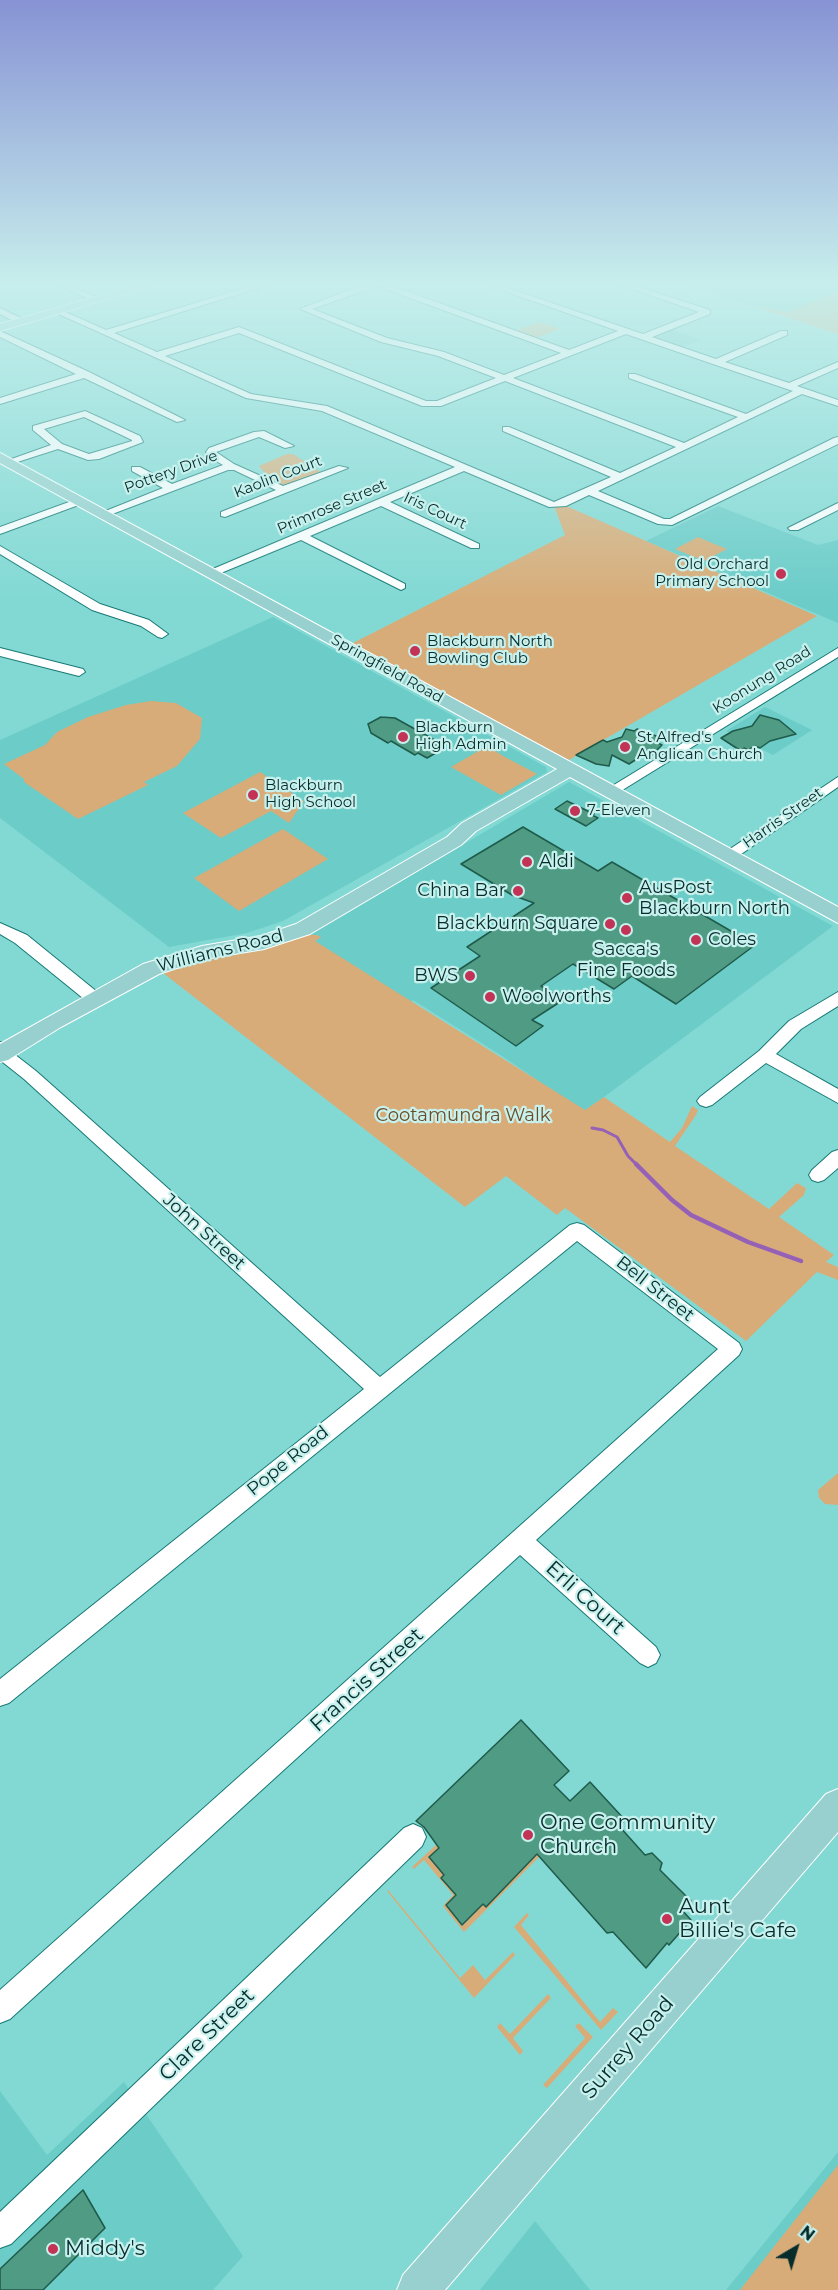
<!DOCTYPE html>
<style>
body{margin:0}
#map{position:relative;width:838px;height:2290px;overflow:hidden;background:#82d9d4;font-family:Montserrat,sans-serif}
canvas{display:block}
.north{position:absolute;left:766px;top:2218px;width:60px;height:60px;-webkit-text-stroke:4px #c8f1ee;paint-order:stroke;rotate:38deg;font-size:16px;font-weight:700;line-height:24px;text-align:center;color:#062d2c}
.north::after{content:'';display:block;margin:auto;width:21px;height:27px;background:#062d2c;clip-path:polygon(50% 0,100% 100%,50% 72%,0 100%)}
</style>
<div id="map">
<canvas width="838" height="2290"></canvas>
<div class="north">N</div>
</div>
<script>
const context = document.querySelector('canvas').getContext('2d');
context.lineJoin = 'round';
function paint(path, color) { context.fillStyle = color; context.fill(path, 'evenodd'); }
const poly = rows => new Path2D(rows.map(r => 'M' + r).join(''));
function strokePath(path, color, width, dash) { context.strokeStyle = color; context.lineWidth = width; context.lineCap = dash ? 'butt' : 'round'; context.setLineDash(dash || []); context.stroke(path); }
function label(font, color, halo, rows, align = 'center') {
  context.font = font + ' Montserrat,sans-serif'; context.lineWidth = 4.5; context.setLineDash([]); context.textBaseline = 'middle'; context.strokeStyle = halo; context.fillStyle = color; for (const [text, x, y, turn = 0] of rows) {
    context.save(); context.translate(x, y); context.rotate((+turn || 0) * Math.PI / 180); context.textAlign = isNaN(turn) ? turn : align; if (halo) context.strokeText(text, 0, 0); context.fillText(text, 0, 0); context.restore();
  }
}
paint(poly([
 [673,282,838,282,838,291,789,312,752,306],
 [670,329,702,340,681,348,648,337],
 [718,506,818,545,838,540,838,623,646,541],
 [273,617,546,767,547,772,283,921,247,933,169,947,0,818,0,740],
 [765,707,812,730,773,755,726,731],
 [569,782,833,926,584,1112,502,1056,413,1000,409,1003,305,938],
 [124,2082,243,2256,213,2290,0,2290,0,2091,47,2155],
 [838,2152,838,2290,726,2290],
 [535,2221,590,2290,480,2290]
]), '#6bccc8');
paint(poly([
 [838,291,838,334,752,306,789,312],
 [539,322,560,329,536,338,515,331],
 [287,454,293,454,322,473,285,486,268,477,259,466],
 [564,505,817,616,569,760,351,644,565,535,554,506],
 [698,537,712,543,727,549,704,561,675,549],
 [151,701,176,703,202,718,200,739,177,766,144,782,148,785,78,819,24,782,24,779,4,764,45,745,57,732,88,717,126,705],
 [487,746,503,756,537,774,501,795,451,767],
 [260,772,304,801,289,823,271,811,221,838,183,813],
 [283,829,328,859,239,911,194,878],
 [307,935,317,935,321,937,315,941,585,1110,604,1097,670,1142,682,1128,692,1106,698,1110,696,1115,675,1146,769,1209,797,1183,806,1188,804,1195,779,1217,834,1255,826,1262,838,1267,838,1280,817,1272,746,1341,565,1208,557,1215,506,1176,465,1207,163,973,209,959,264,950],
 [838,1473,838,1505,825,1504,819,1498,818,1490],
 [436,1845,439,1848,430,1858,444,1875,441,1878,456,1895,446,1905,462,1926,483,1904,486,1907,540,1851,540,1856,464,1932,443,1906,453,1895,424,1860,414,1869,412,1867],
 [388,1890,460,1978,473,1965,485,1980,513,1952,515,1955,474,1998,387,1891],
 [527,1913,529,1915,521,1925,600,2022,613,2008,618,2012,601,2030,514,1927],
 [548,1994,551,1998,513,2038,523,2051,520,2055,497,2027,500,2023,510,2034],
 [579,2023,593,2037,547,2088,543,2085,585,2038,575,2026],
 [838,2165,838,2290,740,2290]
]), '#d8ac78');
strokePath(poly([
 [592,1128,603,1130,617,1137,628,1156,637,1165]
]), '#9561b6', 3);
strokePath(poly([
 [636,1164,672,1200,691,1215,748,1242,801,1261]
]), '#9561b6', 4.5);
const building = poly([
 [760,715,779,720,796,734,770,741,760,748,755,746,748,750,744,748,741,751,721,738,733,731,752,726,760,715],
 [381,717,395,718,440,743,435,746,441,750,427,758,418,753,415,755,391,741,388,743,371,733,368,724,381,717],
 [626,729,634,731,637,729,659,737,654,741,662,745,649,758,643,755,629,764,612,755,609,766,596,764,576,755,603,740,607,742,622,737,626,729],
 [567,801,594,814,592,815,598,818,586,826,555,809,567,801],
 [523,827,598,871,612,862,755,945,676,1004,632,976,614,989,573,964,541,986,563,1000,532,1020,543,1026,516,1046,431,988,480,956,467,947,534,903,512,895,461,864,523,827],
 [521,1720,569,1771,554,1785,570,1801,590,1782,625,1820,619,1826,645,1855,652,1853,662,1863,660,1870,691,1901,682,1910,691,1920,669,1945,667,1943,646,1968,613,1932,607,1933,537,1854,486,1907,483,1904,462,1925,446,1905,456,1895,441,1878,444,1875,429,1857,439,1848,424,1827,416,1821,521,1720],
 [83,2190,105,2228,43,2290,0,2290,0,2269,83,2190]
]);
paint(building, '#4f9b84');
strokePath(building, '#1f5a4a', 1.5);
const minor = poly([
 [53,282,63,282,102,300,95,302,53,282],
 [265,282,277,282,114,333,157,352,239,327,426,401,437,401,496,378,438,356,381,342,300,309,370,282,381,282,569,350,618,331,479,282,490,282,643,334,699,312,612,282,623,282,710,310,710,314,652,337,716,359,781,331,787,331,787,335,725,362,789,383,838,362,838,368,797,386,838,400,838,406,802,394,598,491,664,519,670,519,834,438,838,437,838,444,672,525,658,524,589,495,566,506,549,507,464,471,390,502,479,544,479,548,471,548,381,506,310,536,405,584,405,588,401,590,301,540,216,575,208,575,208,571,455,467,322,411,246,398,54,312,61,310,106,330,265,282],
 [377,286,561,353,504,375,444,352,387,338,312,309,377,286],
 [239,333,422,406,441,406,505,381,676,447,620,473,509,427,503,427,503,431,611,477,554,502,327,406,251,394,165,356,239,333],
 [626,334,713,364,793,391,746,414,635,374,629,374,629,378,738,417,684,443,513,378,626,334],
 [0,308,25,320,26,322,19,324,0,314,0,308],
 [0,331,89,372,185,420,177,422,84,378,0,404,0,398,76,374,0,337,0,331],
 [85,411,140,436,143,442,99,459,88,460,58,449,8,465,3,462,51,445,33,430,33,426,85,411],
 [84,417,132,440,132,441,89,454,62,444,44,429,84,417],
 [264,431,294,446,285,448,259,437,216,452,234,464,283,486,339,466,348,468,225,517,221,516,221,512,276,490,234,470,228,470,107,516,99,516,98,514,163,488,132,471,132,467,140,467,172,484,223,465,209,457,206,452,209,448,254,432,264,431],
 [80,498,84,499,84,503,0,534,0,527,80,498],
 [838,503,838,510,798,530,790,530,788,528,838,503],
 [0,546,100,604,149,620,168,634,162,638,158,637,141,626,92,610,0,554,0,546],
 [0,648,83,669,85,672,79,676,0,656,0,648],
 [838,648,838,657,616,794,611,795,604,791,838,648],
 [838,777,838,787,734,859,724,859,722,856,724,853,838,777],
 [0,923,27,935,96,991,98,995,96,999,84,999,15,943,0,934,0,923],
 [838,992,838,1006,801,1029,776,1054,838,1089,838,1103,766,1063,712,1105,706,1107,700,1105,697,1101,700,1097,759,1051,789,1021,838,992],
 [0,1042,6,1044,9,1050,36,1071,380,1377,570,1225,577,1223,584,1225,739,1343,742,1349,739,1355,536,1540,656,1647,660,1655,656,1663,648,1667,640,1663,520,1555,10,2019,0,2023,0,1990,718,1349,577,1241,9,1703,0,1706,0,1679,364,1389,24,1079,0,1060,0,1042],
 [838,1150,838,1168,824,1180,818,1182,812,1180,809,1175,812,1170,832,1152,838,1150],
 [413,1824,422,1828,426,1837,422,1846,11,2244,0,2248,0,2212,404,1828,413,1824]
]);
const major = poly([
 [149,282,165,282,0,331,0,324,149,282],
 [0,453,838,907,838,923,570,777,476,831,461,845,310,934,264,949,204,959,159,974,61,1027,8,1060,0,1062,0,1044,143,964,202,946,261,936,296,924,447,837,462,823,557,769,0,463,0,453],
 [838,1789,838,1832,445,2290,397,2290,403,2275,826,1794,838,1789]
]);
strokePath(minor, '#167975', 2);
strokePath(major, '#fff', 2);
paint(minor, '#fff');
paint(major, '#97d0ce');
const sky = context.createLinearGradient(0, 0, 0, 602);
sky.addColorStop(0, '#8793d4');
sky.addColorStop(0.47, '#c7eeec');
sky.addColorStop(1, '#c7eeec00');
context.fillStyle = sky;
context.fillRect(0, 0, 838, 602);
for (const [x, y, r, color] of [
 [781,574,6,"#c23356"],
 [415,651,6,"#c23356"],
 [403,737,6,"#c23356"],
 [625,747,6,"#c23356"],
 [253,795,6,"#c23356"],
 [575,811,6,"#c23356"],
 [527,862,6,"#c23356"],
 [518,891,6,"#c23356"],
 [627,898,6,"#c23356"],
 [610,924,6,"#c23356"],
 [626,930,6,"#c23356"],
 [696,940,6,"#c23356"],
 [470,976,6,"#c23356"],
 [490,997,6,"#c23356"],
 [528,1835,6,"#c23356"],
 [667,1919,6,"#c23356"],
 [53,2249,6,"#c23356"]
]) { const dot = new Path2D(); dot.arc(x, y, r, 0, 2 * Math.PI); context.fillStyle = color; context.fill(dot); strokePath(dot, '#c8f1ee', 2); }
label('15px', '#062d2c', '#c8f1ee', [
 ["Pottery Drive",171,472,-20],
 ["Kaolin Court",278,477,-21],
 ["Primrose Street",332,507,-23],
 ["Iris Court",435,511,25],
 ["Springfield Road",387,669,29],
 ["Koonung Road",762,680,-32],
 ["Harris Street",783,818,-35]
]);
label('15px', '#062d2c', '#c8f1ee', [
 ["Old Orchard",769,565,"right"],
 ["Primary School",769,582,"right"],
 ["Blackburn North",427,642],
 ["Bowling Club",427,659],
 ["Blackburn",415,728],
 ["High Admin",415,745],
 ["St Alfred's",637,738],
 ["Anglican Church",637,755],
 ["Blackburn",265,786],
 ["High School",265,803],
 ["7-Eleven",587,811]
], 'left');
label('18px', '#062d2c', '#c8f1ee', [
 ["Aldi",539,862],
 ["AusPost",639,888],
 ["Blackburn North",639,909],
 ["China Bar",506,891,"right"],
 ["Blackburn Square",598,924,"right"],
 ["Coles",708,940],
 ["Sacca's",626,950,"center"],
 ["Fine Foods",626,971,"center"],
 ["BWS",458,976,"right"],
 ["Woolworths",502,997]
], 'left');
label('18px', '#062d2c', '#c8f1ee', [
 ["Williams Road",220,951,-14],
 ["John Street",204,1232,42],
 ["Bell Street",655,1289,38],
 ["Pope Road",288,1461,-39]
]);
label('18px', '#6a4d27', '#c8f1ee', [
 ["Cootamundra Walk",463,1116]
]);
label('21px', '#062d2c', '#c8f1ee', [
 ["Erli Court",585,1598,42],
 ["Francis Street",367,1680,-42],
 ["Clare Street",207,2035,-44],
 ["Surrey Road",628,2048,-49]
]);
label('21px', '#062d2c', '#c8f1ee', [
 ["One Community",540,1823],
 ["Church",540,1847],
 ["Aunt",679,1907],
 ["Billie's Cafe",679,1931],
 ["Middy's",65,2249]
], 'left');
</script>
